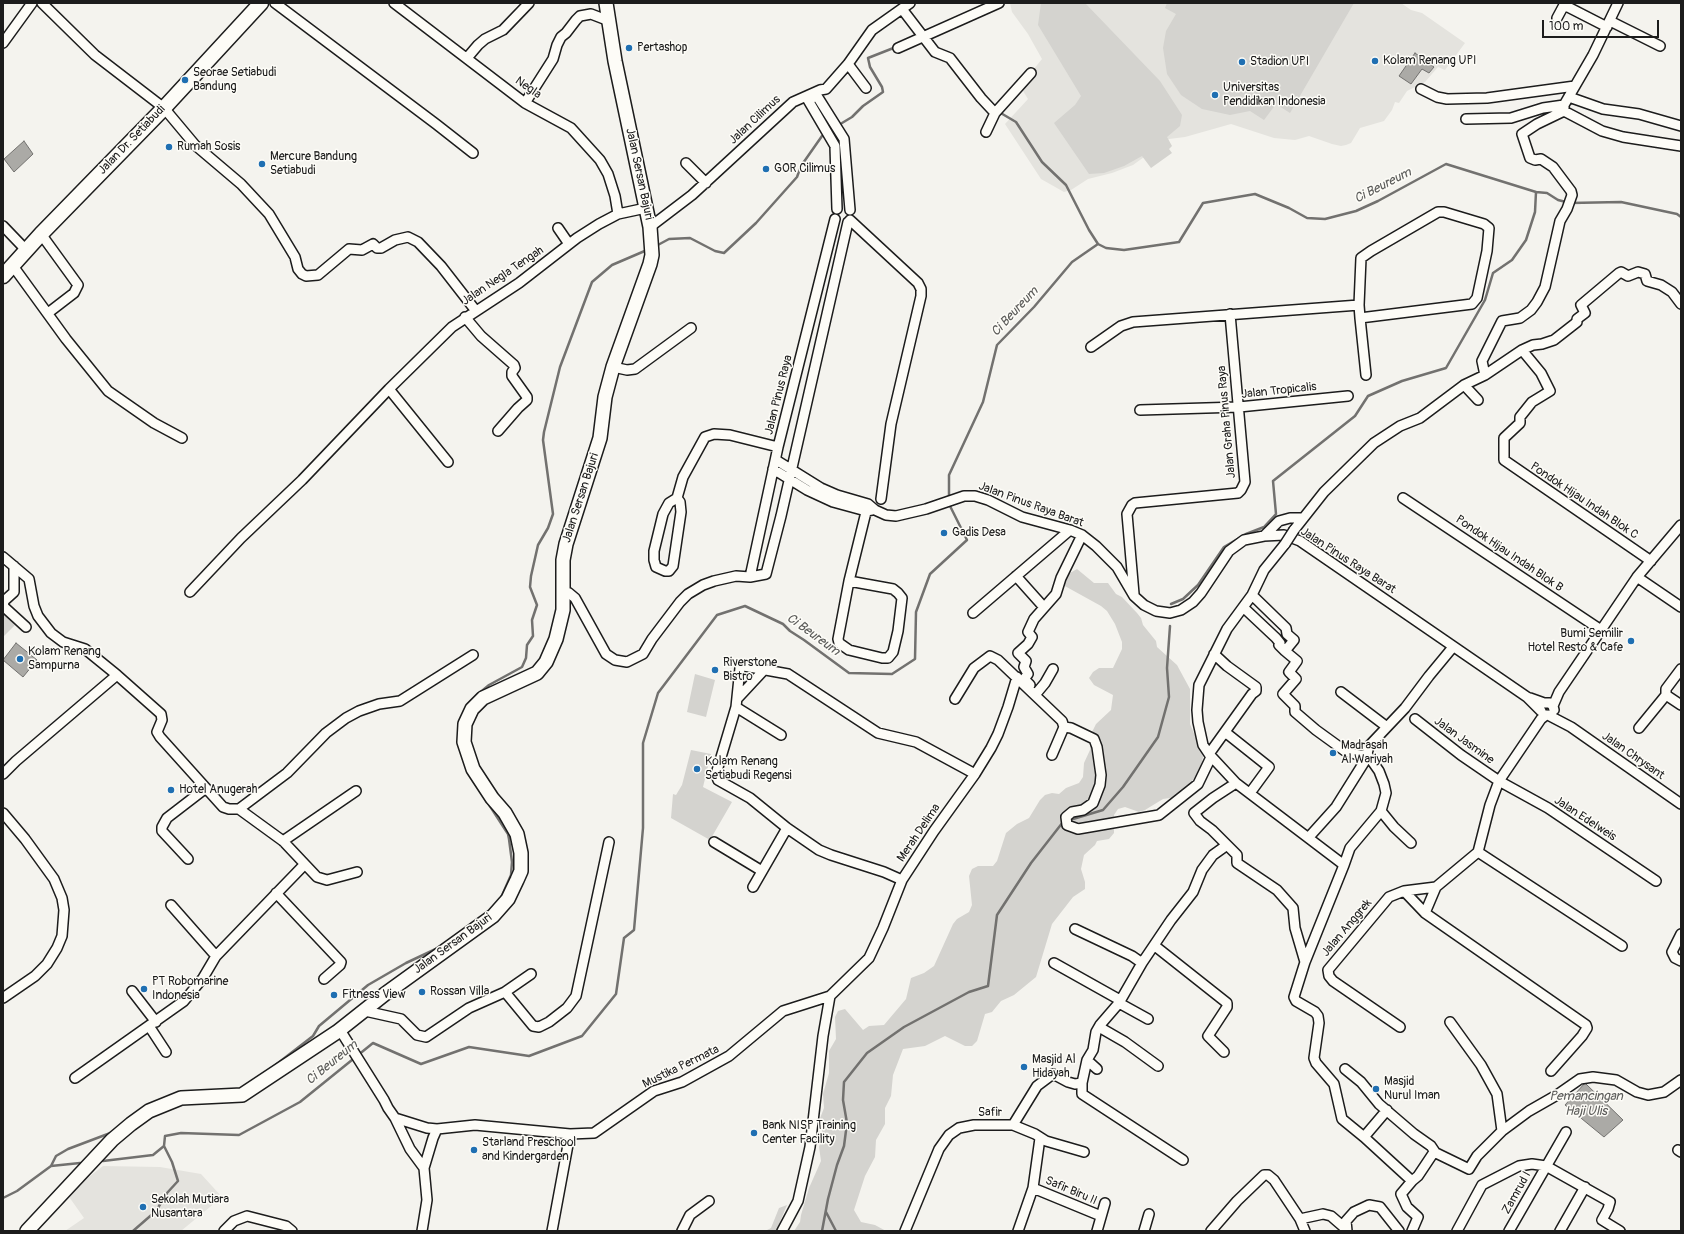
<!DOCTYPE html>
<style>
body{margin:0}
#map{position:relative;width:1684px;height:1234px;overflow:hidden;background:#f4f3ee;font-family:Pangolin,sans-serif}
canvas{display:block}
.frame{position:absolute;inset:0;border:4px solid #1c1c1c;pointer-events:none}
.scale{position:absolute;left:1542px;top:20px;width:117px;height:18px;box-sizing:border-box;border:2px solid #1c1c1c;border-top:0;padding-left:5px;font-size:12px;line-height:14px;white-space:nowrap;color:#1c1c1c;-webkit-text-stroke:3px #fdfcf7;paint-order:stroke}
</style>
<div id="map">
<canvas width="1684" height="1234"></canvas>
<div class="frame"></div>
<div class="scale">100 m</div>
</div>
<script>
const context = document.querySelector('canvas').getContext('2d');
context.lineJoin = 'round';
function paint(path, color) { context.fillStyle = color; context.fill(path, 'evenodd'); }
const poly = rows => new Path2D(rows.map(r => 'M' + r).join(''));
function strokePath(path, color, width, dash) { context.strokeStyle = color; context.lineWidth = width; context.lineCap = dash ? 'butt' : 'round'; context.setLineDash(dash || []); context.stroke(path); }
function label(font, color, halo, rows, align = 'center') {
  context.font = font + ' Pangolin,sans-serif'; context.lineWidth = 3; context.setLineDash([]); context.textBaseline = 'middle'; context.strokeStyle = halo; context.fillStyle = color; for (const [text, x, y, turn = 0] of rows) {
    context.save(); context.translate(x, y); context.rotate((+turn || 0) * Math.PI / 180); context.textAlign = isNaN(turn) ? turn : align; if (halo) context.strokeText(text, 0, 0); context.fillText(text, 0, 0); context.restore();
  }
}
paint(poly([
 [1010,3,1401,3,1411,10,1422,13,1465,43,1445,70,1438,67,1425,82,1407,91,1399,103,1395,102,1392,110,1384,121,1360,128,1351,143,1346,145,1341,146,1332,144,1309,136,1295,140,1274,138,1231,124,1185,137,1169,139,1133,165,1112,173,1088,179,1071,190,1064,192,1041,179,1005,124,1028,99,1020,86,1042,59,1028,34,1012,12],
 [103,1166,160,1167,201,1174,222,1197,181,1231,65,1231,84,1218,67,1194]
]), '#e4e3de');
paint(poly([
 [1041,3,1085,3,1160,81,1182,115,1180,126,1167,137,1172,146,1169,149,1172,153,1151,168,1142,156,1124,166,1104,173,1089,174,1054,123,1075,105,1081,96,1038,25],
 [1167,3,1354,3,1290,113,1276,104,1264,120,1250,111,1230,115,1202,109,1181,95,1167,74,1163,48,1166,31,1176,14,1165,8],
 [1077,569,1094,583,1108,583,1116,594,1122,597,1137,613,1141,618,1143,625,1156,641,1157,647,1177,665,1190,689,1190,724,1201,750,1203,757,1200,770,1183,794,1177,797,1163,799,1145,810,1139,812,1125,807,1118,809,1114,815,1114,833,1109,839,1097,841,1095,845,1084,855,1081,869,1085,882,1085,889,1073,897,1052,924,1036,977,1014,995,1001,1001,992,1012,985,1014,977,1041,972,1046,965,1046,945,1036,925,1046,903,1049,893,1075,891,1096,885,1108,885,1124,876,1140,875,1157,865,1176,854,1210,861,1222,875,1225,886,1231,794,1231,800,1222,801,1215,809,1188,821,1161,819,1147,823,1134,819,1121,824,1108,823,1094,829,1073,829,1051,836,1039,835,1017,838,1011,845,1009,863,1030,869,1026,884,1025,906,999,911,978,924,973,934,966,953,924,957,919,969,912,972,905,969,876,972,869,978,866,993,866,997,861,1006,833,1017,824,1029,818,1040,800,1045,795,1052,793,1059,794,1066,788,1079,783,1083,777,1084,763,1090,750,1090,736,1096,724,1111,710,1113,695,1094,685,1089,678,1093,672,1099,668,1113,668,1122,649,1122,642,1115,624,1107,611,1101,606,1063,585,1061,578],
 [3,614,15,625,3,637],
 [695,674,715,680,706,717,687,712],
 [691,750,711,754,703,787,732,802,710,840,671,818,673,794,676,795,682,785],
 [787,1205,776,1231,765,1231,771,1228,779,1208]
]), '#d4d3cf');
const water = poly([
 [1415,53,1434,67,1429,73,1422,69,1411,84,1399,76,1415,53],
 [24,141,33,154,14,172,4,159,24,141],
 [16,643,37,660,23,677,3,660,16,643],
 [1585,1083,1623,1120,1604,1137,1565,1105,1585,1083]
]);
paint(water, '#abaaa6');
strokePath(water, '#72716f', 1);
strokePath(poly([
 [999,112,1016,122,1042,162,1066,185,1089,230,1098,244],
 [842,123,852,117,863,106,883,92,882,87,870,67,868,58,896,47],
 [656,246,669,239,690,238,715,251,724,253,756,223,797,177,801,166,822,136],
 [949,499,949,475,983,402,997,345,1034,307,1072,262,1098,244,1106,248,1124,250,1179,242,1203,203,1255,194,1289,208,1307,218,1325,219,1356,211,1378,201,1446,164,1536,192],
 [1171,604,1183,599,1198,585,1224,547,1246,534,1264,527,1276,514,1273,481,1355,416,1368,396,1402,381,1446,368,1485,300,1493,273,1512,260,1526,240,1535,212,1536,192,1547,193,1558,200,1570,203,1621,202,1677,214,1681,217],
 [474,699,477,695,489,685,522,667,526,658,527,645,533,636,532,620,537,605,530,587,531,576,538,545,548,528,553,514,543,440,544,432,560,367,592,282,612,265,647,250],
 [486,800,508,834,509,839,512,862,511,875,500,900],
 [269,1070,313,1036,319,1026,368,985,406,963,440,947],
 [103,1161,153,1155,164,1146,165,1136,181,1133,239,1135,300,1102,373,1043,421,1064,469,1047,529,1056,582,1036,616,994,624,938,634,930,643,828,643,743,658,693,717,615,745,606,783,624,790,631,804,640,849,673,892,674,915,659,916,612,930,574,967,540,949,504],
 [51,1166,56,1156,68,1149,113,1132],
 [3,1198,17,1191,51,1166,80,1163],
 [826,1212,836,1231],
 [133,1231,156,1211,167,1193,178,1181,172,1162,164,1146],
 [822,1231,828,1199,837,1165,844,1146,847,1123,843,1100,844,1082,867,1053,904,1027,969,992,988,986,997,915,1031,863,1063,822,1103,810,1123,787,1158,737,1169,697,1167,668,1170,626]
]), '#72716f', 2.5);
const minor = poly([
 [42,3,95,55,164,108,195,145,241,184,269,214,295,257,298,269,302,274,306,276,318,275,349,249,362,250,373,244,377,248,381,248,395,240,408,237,418,242,441,266,476,311],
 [275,3,436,124,473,153],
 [394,3,525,103,571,128,600,160,608,174,615,196,618,214],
 [902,9,935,52,950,58,981,98,995,113],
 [1557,18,1564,5,1607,27],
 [1610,21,1660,46],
 [3,43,32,3],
 [898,48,999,3],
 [467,58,478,45,485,39,503,30,529,3],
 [848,64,866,88],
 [1421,89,1437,97,1447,99,1487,98,1575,86],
 [1569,97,1603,109,1639,114,1681,126],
 [525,103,553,59,557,45,561,37,566,33,576,20,580,16,591,14,604,19,608,17],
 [1564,111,1602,131,1623,137,1681,146],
 [1564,111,1564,105,1593,55,1618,3],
 [1466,119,1511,118,1543,108,1564,105],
 [986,132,995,113,1031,73],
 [686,163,706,183],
 [837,209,835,146,808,100,817,96,844,139,850,210],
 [850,220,918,283,921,289,921,296,891,424,881,499],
 [3,226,27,251],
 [650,227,692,195,793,102,820,90,826,89,848,64,872,30,910,3],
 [558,228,569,244],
 [41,234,78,285,74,293,48,313],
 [13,266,66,339,108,391,154,423,182,438],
 [465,317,481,336,514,365,515,368,512,372,512,376,527,397,527,400,518,408,498,431],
 [1360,318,1472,304,1477,298,1487,251,1489,228,1484,224,1444,212,1438,212,1371,251,1361,258,1359,305,1360,318,1366,375],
 [1091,347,1121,326,1133,322,1359,305],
 [1522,350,1541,373,1550,391,1532,402,1520,417,1520,423,1504,438,1504,460,1651,561],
 [613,367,627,370,635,369,691,328],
 [1485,375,1482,361,1502,321,1520,318,1531,310,1537,302,1545,287,1560,221,1567,209,1572,195,1571,191,1553,167,1541,159,1535,160,1530,158,1522,134,1537,124,1564,111],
 [1464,385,1478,400],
 [389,389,448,462],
 [1140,410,1239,407,1348,396],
 [776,460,821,488,837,495,868,504,875,510,886,515,896,516,926,509,964,496,975,496,988,500,1022,517,1070,530,1082,535,1096,546,1117,567,1134,596,1144,605,1156,611,1170,613,1181,610,1193,602,1201,593,1229,551,1244,540,1264,536,1284,535,1300,541,1527,697,1541,711],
 [773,469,807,490,833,502,866,511,872,510],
 [677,498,669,503,663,514,654,551,654,560,656,567,665,571,669,571,673,566,681,512,680,502,677,498,683,477,705,437,714,434,730,435,778,447],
 [1403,498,1601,630],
 [1294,530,1324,492,1374,443,1400,426,1420,418,1464,385,1485,375,1522,350,1533,345,1542,344,1554,340,1577,322,1577,319,1585,313,1581,305,1619,273,1621,272,1628,276,1638,272,1645,274,1647,281,1661,285,1672,292,1681,304],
 [1264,536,1279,521,1290,518,1303,518],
 [1285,544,1264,570,1252,595,1227,629,1199,685,1197,710,1198,722,1203,745,1209,754,1236,783,1213,798,1194,813,1200,821,1212,830,1237,855,1237,863,1277,890,1293,908,1295,928,1305,962],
 [3,557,29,579,34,606,38,616,51,633,63,642,85,649,117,675,161,714,162,720,157,732,160,737,223,807,229,809,239,809,283,841,317,877,327,880,357,872],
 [14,566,14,592,4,601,3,606,26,627],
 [1016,576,1041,604],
 [750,577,778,447,835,219],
 [1637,577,1681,607],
 [849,581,893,589,898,593,902,598,898,631,893,652,888,658,882,658,849,650,839,643,838,639,849,581,868,504],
 [190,592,241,538,302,480,389,389,452,327,519,283,577,238,599,224,618,214,646,208],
 [564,592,569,593,575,598,606,654,615,660,627,662,643,654,652,639,680,602,688,594,703,585,714,581,736,576,750,577,766,574,781,516,848,222],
 [1134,594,1127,514,1132,505,1135,503,1238,493,1241,490,1245,482,1230,314],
 [1252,595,1286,628,1287,634,1294,640,1285,651,1297,661,1289,672,1296,679,1283,694,1295,706,1295,712,1316,730,1345,751,1362,756,1367,754],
 [1243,607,1276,638,1280,643,1279,645,1285,651],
 [973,613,1070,530],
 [1030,685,1024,679,1028,674,1024,667,1026,661,1018,653,1028,644,1032,637,1028,632,1034,619,1056,594,1061,578,1082,535],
 [1341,692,1387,727],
 [1035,695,1045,683,1053,669],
 [1666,695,1681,705],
 [1530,698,1544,703,1550,703,1553,706,1554,710],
 [737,699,764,670],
 [955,699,974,668,990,656,998,660,1062,721,1064,727,1052,755],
 [1553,706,1559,692,1637,577,1681,525],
 [736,707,781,735],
 [1548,715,1571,727,1681,804],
 [1415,719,1461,755,1499,781,1548,808,1656,881],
 [1064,727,1071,728,1094,739,1097,747,1101,775,1100,785,1093,803,1083,810,1072,812,1066,817,1067,825,1078,829,1159,815,1198,784,1211,757],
 [1639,728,1666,695,1666,689,1681,669],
 [1225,732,1269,767,1250,793],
 [1209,754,1252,694,1256,691,1256,687,1227,666,1214,654],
 [3,774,16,761,117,675],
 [1236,783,1344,865],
 [239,809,287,773,326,733,346,718,359,711,379,704,400,701,473,655],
 [1381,811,1394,827,1411,843],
 [3,813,25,839,54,879,62,898,64,910,62,936,57,948,47,964,35,976,3,998],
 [1309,837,1336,807,1368,756],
 [283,841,356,791],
 [714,842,762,871],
 [1478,852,1622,946],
 [188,859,162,831,162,827,167,818,206,788],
 [902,880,884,872,831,855,819,850,787,828,750,798,718,780,716,774,736,707,740,668,744,666,788,674,878,733,916,742,975,774],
 [753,887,787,828],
 [1404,891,1425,913,1586,1025,1587,1028,1582,1036,1551,1071],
 [276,893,341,962,340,965,324,979],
 [171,905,216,956],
 [1425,913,1436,887,1478,852,1490,805,1499,781,1541,719,1546,715],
 [1075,929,1132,956,1142,963],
 [1681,934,1672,952,1675,958,1681,961],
 [1155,946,1227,1003,1227,1007,1208,1036,1224,1052],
 [1054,963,1120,1000],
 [132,991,156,1022],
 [505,992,531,974],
 [1119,1003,1148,1019],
 [365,1011,401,1019,417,1035,426,1037,469,1008,505,992,533,1026,539,1027,549,1022,567,1008,576,996,609,842],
 [1450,1022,1481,1065,1497,1094,1502,1131],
 [149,1026,166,1052],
 [1099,1027,1125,1042,1158,1066],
 [1400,1027,1333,981,1329,976,1328,970,1389,897,1404,891,1436,887],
 [340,1030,384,1100,388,1108,395,1118,410,1149,424,1168],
 [1087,1060,1097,1069],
 [1345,1069,1361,1082,1379,1104,1414,1134,1431,1146,1435,1152],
 [75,1078,184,1001,203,978,216,956,304,865],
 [395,1118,427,1128,437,1129,475,1125,570,1134,594,1133,654,1091,682,1082,729,1056,783,1011,830,996,869,958,883,928,902,880,934,831,975,774,991,748,998,734,1008,707,1017,677],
 [1013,1125,1037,1086,1053,1074,1068,1082,1075,1084,1082,1083],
 [1364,1137,1387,1110],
 [1678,1150,1681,1152],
 [1183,1160,1082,1094,1082,1083,1087,1060,1093,1050,1096,1032,1100,1025,1119,1003,1142,963,1171,920,1193,892,1202,870,1213,855,1227,845],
 [1412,1181,1364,1137,1342,1119,1334,1084,1316,1063,1314,1058,1319,1023,1318,1016,1315,1012,1296,1001,1294,997,1305,962,1344,865,1350,848,1381,811,1386,793,1384,784,1379,771,1367,754,1369,746,1405,708,1429,676,1453,647],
 [1033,1188,1101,1216],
 [1300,1219,1323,1214,1331,1216,1346,1229],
 [224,1231,234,1221,247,1216,286,1226,292,1231],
 [422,1231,427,1200,424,1168,433,1138,437,1129],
 [552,1231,570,1134],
 [682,1231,690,1215,709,1201],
 [782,1231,798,1201,810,1147,823,1036,830,996],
 [905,1231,939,1149,949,1135,959,1128,974,1125,1013,1125,1035,1134,1046,1141,1084,1152],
 [1018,1231,1033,1188,1040,1138],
 [1097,1231,1105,1203],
 [1144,1231,1149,1214],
 [1211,1231,1237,1201,1264,1175,1268,1175,1274,1180,1300,1219,1305,1231],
 [1347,1231,1346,1221,1354,1212,1369,1205,1380,1207,1399,1231],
 [1412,1231,1418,1217,1407,1207,1401,1194,1412,1181,1418,1176,1434,1152,1469,1169,1477,1156,1502,1131,1529,1111,1557,1095,1580,1079,1593,1077,1616,1080,1637,1092,1648,1095,1664,1092,1681,1080],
 [1457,1231,1482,1185,1519,1166,1532,1164,1546,1166,1610,1202,1608,1209,1602,1220,1620,1231],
 [1509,1231,1566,1132],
 [1560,1231,1585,1187]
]);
const secondary = poly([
 [27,1231,112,1140,131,1124,149,1111,181,1098,242,1095,337,1032,385,994,493,916,508,899,517,880,521,871,521,853,517,834,505,813,492,798,473,769,464,742,465,724,472,709,483,698,537,673,546,662,556,639,563,610,563,560,566,544,600,438,605,397,613,367,650,264,652,255,650,227,615,61,606,3]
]);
const primary = poly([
 [3,276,41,234,164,108,261,3]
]);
strokePath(minor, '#1c1c1c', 12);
strokePath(secondary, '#1c1c1c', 16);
strokePath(primary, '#1c1c1c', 17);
strokePath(minor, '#fdfcf7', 9);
strokePath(secondary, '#fdfcf7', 13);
strokePath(primary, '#fdfcf7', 14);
const minorBridge = poly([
 [1285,544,1294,530]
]);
strokePath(minorBridge, '#1c1c1c', 12, []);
strokePath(minorBridge, '#fdfcf7', 9);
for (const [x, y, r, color] of [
 [629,48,4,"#1f6fb2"],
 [1375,61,4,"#1f6fb2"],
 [1242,62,4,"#1f6fb2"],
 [185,80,4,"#1f6fb2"],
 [1215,95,4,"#1f6fb2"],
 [169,147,4,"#1f6fb2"],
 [262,164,4,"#1f6fb2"],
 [766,169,4,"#1f6fb2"],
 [944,533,4,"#1f6fb2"],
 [1631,641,4,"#1f6fb2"],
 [20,659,4,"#1f6fb2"],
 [715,670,4,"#1f6fb2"],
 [1333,753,4,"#1f6fb2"],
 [697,769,4,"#1f6fb2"],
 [171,790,4,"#1f6fb2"],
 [144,989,4,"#1f6fb2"],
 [422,992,4,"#1f6fb2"],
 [334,995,4,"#1f6fb2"],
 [1024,1067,4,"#1f6fb2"],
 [1376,1089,4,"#1f6fb2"],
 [754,1133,4,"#1f6fb2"],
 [474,1150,4,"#1f6fb2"],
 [143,1207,4,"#1f6fb2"]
]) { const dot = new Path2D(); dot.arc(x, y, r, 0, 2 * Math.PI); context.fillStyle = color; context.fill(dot); strokePath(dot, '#fdfcf7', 1.5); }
label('12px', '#1c1c1c', '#fdfcf7', [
 ["Pertashop",637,48],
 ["Kolam Renang UPI",1383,61],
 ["Stadion UPI",1250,62],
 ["Seorae Setiabudi",193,73],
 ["Bandung",193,87],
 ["Universitas",1223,88],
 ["Pendidikan Indonesia",1223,102],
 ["Rumah Sosis",177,147],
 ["Mercure Bandung",270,157],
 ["Setiabudi",270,171],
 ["GOR Cilimus",774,169],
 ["Gadis Desa",952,533],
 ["Bumi Semilir",1623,634,"right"],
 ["Hotel Resto & Cafe",1623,648,"right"],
 ["Kolam Renang",28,652],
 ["Sampurna",28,666],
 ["Riverstone",723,663],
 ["Bistro",723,677],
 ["Madrasah",1341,746],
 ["Al Wariyah",1341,760],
 ["Kolam Renang",705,762],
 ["Setiabudi Regensi",705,776],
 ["Hotel Anugerah",179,790],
 ["PT Robomarine",152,982],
 ["Indonesia",152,996],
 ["Rossan Villa",430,992],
 ["Fitness View",342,995],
 ["Masjid Al",1032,1060],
 ["Hidayah",1032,1074],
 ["Masjid",1384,1082],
 ["Nurul Iman",1384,1096],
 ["Bank NISP Training",762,1126],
 ["Center Facility",762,1140],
 ["Starland Preschool",482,1143],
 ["and Kindergarden",482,1157],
 ["Sekolah Mutiara",151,1200],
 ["Nusantara",151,1214]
], 'left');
label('12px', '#1c1c1c', '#fdfcf7', [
 ["Negla",528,88,35],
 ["Jalan Cilimus",755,120,-43],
 ["Jalan Dr. Setiabudi",132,140,-46],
 ["Jalan Sersan Bajuri",639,174,78],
 ["Jalan Negla Tengah",503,276,-34],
 ["Jalan Tropicalis",1279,391,-6],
 ["Jalan Pinus Raya",779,395,-76],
 ["Jalan Graha Pinus Raya",1227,422,-95],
 ["Jalan Sersan Bajuri",581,498,-72],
 ["Pondok Hijau Indah Blok C",1584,501,34],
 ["Jalan Pinus Raya Barat",1031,505,20],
 ["Pondok Hijau Indah Blok B",1509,554,34],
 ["Jalan Pinus Raya Barat",1348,561,33],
 ["Jalan Jasmine",1464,741,36],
 ["Jalan Chrysant",1633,756,35],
 ["Jalan Edelweis",1585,819,33],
 ["Merah Delima",919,833,-56],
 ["Jalan Anggrek",1347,928,-50],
 ["Jalan Sersan Bajuri",453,944,-36],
 ["Mustika Permata",681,1067,-26],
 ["Safir",990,1113],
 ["Safir Biru II",1071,1191,23],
 ["Zamrud I",1517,1193,-61]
]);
label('italic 13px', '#5c5c5a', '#fdfcf7', [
 ["Ci Beureum",1383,186,-27],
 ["Ci Beureum",1015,312,-47],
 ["Ci Beureum",813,635,36],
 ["Ci Beureum",332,1063,-39],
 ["Pemancingan",1586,1097],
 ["Haji Ulis",1586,1112]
]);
</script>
